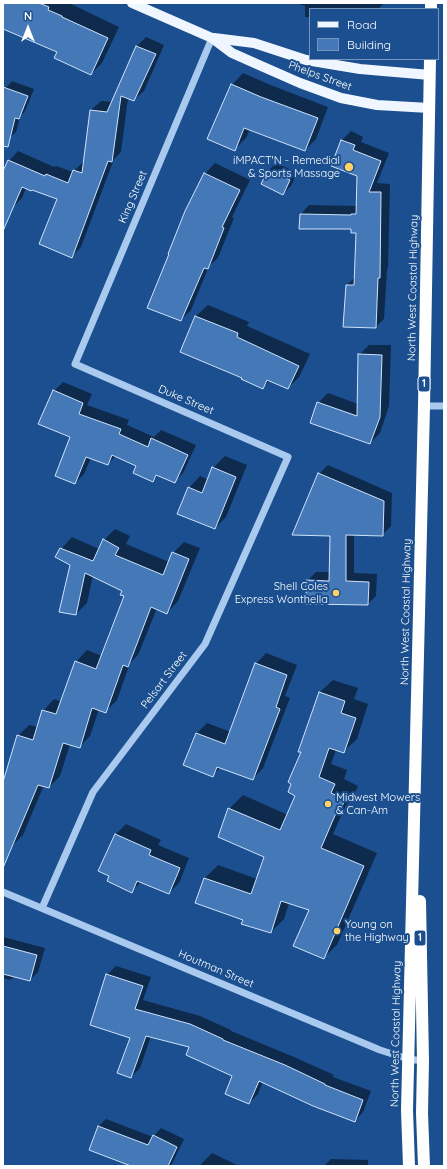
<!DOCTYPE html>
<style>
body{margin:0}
#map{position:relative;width:447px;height:1169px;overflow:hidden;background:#1b4f8f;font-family:Quicksand,sans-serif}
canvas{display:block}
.frame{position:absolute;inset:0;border:4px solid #fff;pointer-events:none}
.legend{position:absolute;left:309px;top:8px;width:130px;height:52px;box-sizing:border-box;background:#1b4f8f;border:1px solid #7695bc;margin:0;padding:5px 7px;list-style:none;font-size:12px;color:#fff}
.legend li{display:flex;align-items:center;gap:8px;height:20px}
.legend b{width:20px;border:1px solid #7695bc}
.north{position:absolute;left:8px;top:8px;width:40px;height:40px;-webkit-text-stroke:3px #1b4f8f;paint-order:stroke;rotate:0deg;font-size:11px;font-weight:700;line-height:16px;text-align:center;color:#fff}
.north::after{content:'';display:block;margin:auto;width:14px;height:18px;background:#fff;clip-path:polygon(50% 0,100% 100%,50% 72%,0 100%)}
</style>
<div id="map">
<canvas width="447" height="1169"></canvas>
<div class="frame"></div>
<ul class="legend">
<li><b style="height:5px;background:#f0f6ff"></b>Road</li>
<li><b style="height:11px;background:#4478b7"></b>Building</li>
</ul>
<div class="north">N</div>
</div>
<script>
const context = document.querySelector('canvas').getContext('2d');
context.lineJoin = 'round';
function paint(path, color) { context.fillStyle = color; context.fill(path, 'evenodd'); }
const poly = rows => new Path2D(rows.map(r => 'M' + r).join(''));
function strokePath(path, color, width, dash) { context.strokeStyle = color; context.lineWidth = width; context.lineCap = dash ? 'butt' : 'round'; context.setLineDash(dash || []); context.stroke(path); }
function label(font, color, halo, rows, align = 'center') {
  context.font = font + ' Quicksand,sans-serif'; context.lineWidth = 4; context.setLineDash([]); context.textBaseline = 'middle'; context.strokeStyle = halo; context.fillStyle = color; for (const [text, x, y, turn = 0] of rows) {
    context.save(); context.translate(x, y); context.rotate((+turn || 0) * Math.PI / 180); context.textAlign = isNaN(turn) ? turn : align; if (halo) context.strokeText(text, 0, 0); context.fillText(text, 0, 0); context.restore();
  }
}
paint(poly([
 [18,3,69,3,119,27,102,63,91,74,58,51],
 [297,3,383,3,383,4,378,9,310,9,310,17,305,17,305,6],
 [146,37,164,45,144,91,134,100,128,98,121,152,114,159,81,247,71,257,59,199,26,188,22,198,12,208,3,203,3,173,9,161,18,151,54,167,56,166,73,172,84,161,85,161,91,110,101,101,112,102,137,46],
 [243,73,273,86,328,107,316,139,305,150,250,129,246,138,234,150,232,85],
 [12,81,34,89,25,111,20,117,16,132,9,138,3,136,3,96,6,88],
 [351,131,363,137,361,142,389,153,377,183,390,184,388,268,387,270,384,319,376,327,347,285,355,277,357,232,352,228,301,214,309,205,357,206,358,175,332,165,342,140],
 [215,163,250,180,232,217,234,218,218,258,209,266,191,310,181,320,205,174],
 [277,163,297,173,291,186,283,194,262,184,269,170],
 [208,305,249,322,247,326,310,354,299,377,288,388,270,380,263,388,244,377,182,352,196,316],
 [369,345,391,345,389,406,380,433,370,443,318,403,328,393,358,404,359,355],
 [63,382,92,394,87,405,129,420,127,425,154,437,161,430,196,445,183,473,174,482,158,475,153,481,138,465,116,456,108,464,91,458,84,474,75,483,71,437,54,391],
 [225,456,247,465,226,517,215,528,189,488,200,476,209,480,213,468],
 [328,465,392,493,391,526,382,535,354,534,354,573,377,574,376,596,368,604,307,581,316,572,330,572,331,535,319,474],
 [115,529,130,536,126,544,169,562,173,553,184,542,200,548,178,601,167,613,157,608,138,655,130,663,117,700,106,711,99,709,90,736,79,747,70,744,60,776,49,787,44,785,23,835,12,846,3,843,3,787,18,736,29,725,38,727,43,711,54,699,62,702,76,662,87,650,102,656,125,596,123,591,93,575,87,603,76,614,71,564,61,549,72,537,99,549,104,540],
 [266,653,297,665,285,696,290,698,263,768,253,779,221,767,213,775,185,764,197,733,207,723,231,732,256,664],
 [333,680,358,688,354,699,368,704,357,739,343,752,336,750,331,764,347,770,344,779,358,786,352,799,346,805,333,834,377,853,337,945,323,958,310,910,289,903,284,919,271,932,244,919,204,879,218,865,257,879,265,857,229,809,243,795,288,815,297,795,302,752,319,693],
 [126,824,161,840,158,845,189,858,179,883,169,893,141,882,131,892,110,875,100,870,116,834],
 [3,937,45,948,38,972,30,980,15,976,10,980,3,978],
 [116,966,151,977,143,1000,200,1016,231,1030,231,1031,294,1057,334,1075,333,1077,371,1091,363,1112,355,1121,263,1081,258,1094,249,1103,233,1076,191,1047,151,1036,140,1068,131,1077,131,1037,107,975],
 [106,1119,153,1137,161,1128,184,1139,171,1166,134,1166,98,1127],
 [212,1153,239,1166,200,1166,202,1163],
 [331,1159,368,1160,368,1166,324,1166]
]), '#0007');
const building = poly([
 [3,3,39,3,49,7,48,10,62,16,62,17,108,38,91,75,54,58,57,52,3,29,3,3],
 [136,46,156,54,134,101,121,96,112,162,108,161,72,258,39,244,57,199,32,190,31,191,22,187,3,231,3,171,8,160,45,176,46,174,68,183,73,170,82,173,90,110,107,112,136,46],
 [231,84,261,97,318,118,305,151,244,128,235,151,207,139,231,84],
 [3,87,28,96,19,119,15,118,8,147,3,146,3,87],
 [341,140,355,145,353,150,381,161,369,192,381,192,380,278,378,278,376,328,343,327,346,285,354,285,356,233,351,233,351,229,299,229,300,214,351,215,351,214,356,214,357,176,331,166,341,140],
 [268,170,290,180,283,195,261,184,268,170],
 [204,173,240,190,222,227,224,228,208,269,204,268,181,321,147,308,169,254,168,254,185,211,204,173],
 [195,316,238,333,237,337,299,366,288,389,267,380,263,389,241,379,242,378,180,352,195,316],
 [358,354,382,355,380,417,370,444,310,423,317,402,357,416,358,354],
 [53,390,83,403,79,414,121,429,119,434,148,447,151,438,188,455,175,483,156,475,153,482,133,473,136,466,112,455,108,465,86,457,75,484,55,476,70,437,38,424,53,390],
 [212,467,236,477,215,529,177,514,188,487,202,493,212,467],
 [318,473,384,501,383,536,346,535,346,581,369,582,368,605,306,604,306,580,329,581,330,536,292,535,318,473],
 [103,539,119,548,115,555,163,575,172,552,189,559,167,614,151,607,128,667,123,665,106,713,92,708,80,748,63,743,49,788,38,785,3,868,3,782,17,735,33,740,42,710,56,714,75,661,96,669,124,596,120,595,122,591,85,573,76,615,59,612,70,565,55,557,60,548,93,561,103,539],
 [255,663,287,675,276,707,280,709,253,780,217,767,213,777,183,765,196,733,225,744,255,663],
 [319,692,345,701,341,713,356,718,344,753,329,748,319,777,335,784,331,793,345,799,339,814,336,813,321,848,364,866,324,959,293,946,309,910,281,901,271,933,241,924,243,920,195,903,204,878,251,894,264,857,218,837,228,808,280,830,295,796,288,792,291,784,288,782,301,752,298,752,319,692],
 [115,834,151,850,149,855,180,868,169,894,137,881,132,893,107,881,109,876,98,871,115,834],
 [3,946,37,955,30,981,3,974,3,946],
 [106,974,143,986,135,1009,190,1024,223,1039,223,1040,285,1065,325,1084,325,1085,363,1100,355,1122,313,1106,259,1081,249,1104,225,1094,232,1076,186,1055,189,1047,146,1036,131,1078,117,1073,130,1038,90,1025,106,974],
 [98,1126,148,1145,153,1135,177,1147,168,1166,131,1166,89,1150,98,1126]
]);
paint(building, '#4478b7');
strokePath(building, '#cfe3fa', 1);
strokePath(poly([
 [424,406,444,406],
 [3,892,380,1050,408,1059,423,1061],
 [42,908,93,792,205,644,288,457,75,364,212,38]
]), '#a9c9ee', 7);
strokePath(poly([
 [132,3,212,38,232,53,259,65,300,83,341,98,377,105,429,108],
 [214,38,254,43,306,60,360,69,430,75]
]), '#f0f6ff', 10);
strokePath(poly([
 [431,9,431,3],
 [420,901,423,1061,422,1113,424,1166],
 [409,1166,407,1110,424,406,430,59]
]), '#fff', 12);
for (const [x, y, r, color] of [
 [349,167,5,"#ffd166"],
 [336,593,4,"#ffd166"],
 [328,804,4,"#ffd166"],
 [337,931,4,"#ffd166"]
]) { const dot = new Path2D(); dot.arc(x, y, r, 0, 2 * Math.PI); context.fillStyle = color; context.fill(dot); strokePath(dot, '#1b4f8f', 1.5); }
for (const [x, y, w] of [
 [424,384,12],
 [420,938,12]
]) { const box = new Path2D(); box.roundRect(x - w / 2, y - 8, w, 16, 3); context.fillStyle = '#1b4f8f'; context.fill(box); strokePath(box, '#fff', 1); }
label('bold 10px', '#fff', null, [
 ["1",424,384],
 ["1",420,938]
]);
label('11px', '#fff', '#1b4f8f', [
 ["Phelps Street",320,76,20],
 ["King Street",133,197,-67],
 ["North West Coastal Highway",413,288,-89],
 ["Duke Street",186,400,23],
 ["North West Coastal Highway",406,612,-89],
 ["Pelsart Street",164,680,-53],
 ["Houtman Street",216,969,23],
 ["North West Coastal Highway",396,1034,-89]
]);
label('11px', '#fff', '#1b4f8f', [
 ["iMPACT'N - Remedial",340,161],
 ["& Sports Massage",340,174],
 ["Shell Coles",328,587],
 ["Express Wonthella",328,600],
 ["Midwest Mowers",336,798,"left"],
 ["& Can-Am",336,811,"left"],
 ["Young on",345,925,"left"],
 ["the Highway",345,938,"left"]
], 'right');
</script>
